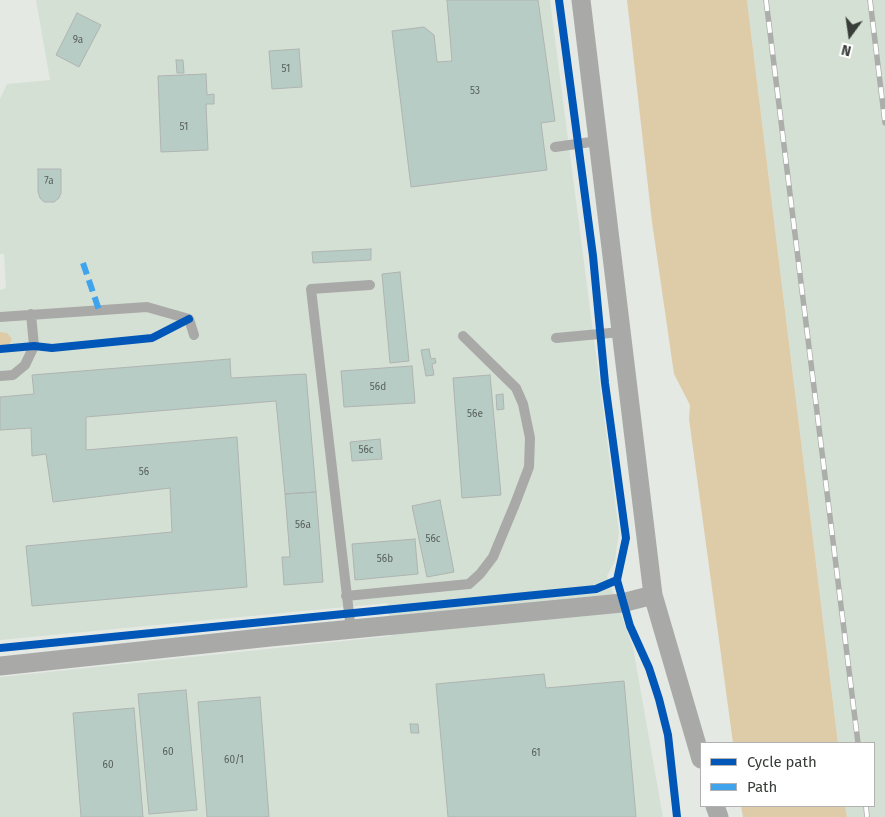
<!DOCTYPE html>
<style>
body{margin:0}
#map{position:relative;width:885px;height:817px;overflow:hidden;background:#e4e9e4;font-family:"Fira Sans",sans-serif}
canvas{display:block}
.legend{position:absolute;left:700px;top:742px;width:175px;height:65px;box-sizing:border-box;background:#fff;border:1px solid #b0b1b0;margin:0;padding:6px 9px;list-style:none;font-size:15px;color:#393d39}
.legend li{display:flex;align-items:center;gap:10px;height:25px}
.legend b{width:25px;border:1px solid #b0b1b0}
.north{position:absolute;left:825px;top:10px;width:50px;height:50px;-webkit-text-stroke:4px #fff;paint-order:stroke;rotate:194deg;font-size:14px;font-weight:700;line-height:20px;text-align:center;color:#393d39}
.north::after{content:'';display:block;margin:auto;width:18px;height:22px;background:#393d39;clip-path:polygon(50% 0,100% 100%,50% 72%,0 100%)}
</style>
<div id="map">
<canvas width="885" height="817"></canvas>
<ul class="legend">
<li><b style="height:6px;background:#0057b8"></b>Cycle path</li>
<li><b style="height:6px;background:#3fa4ec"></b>Path</li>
</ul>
<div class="north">N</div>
</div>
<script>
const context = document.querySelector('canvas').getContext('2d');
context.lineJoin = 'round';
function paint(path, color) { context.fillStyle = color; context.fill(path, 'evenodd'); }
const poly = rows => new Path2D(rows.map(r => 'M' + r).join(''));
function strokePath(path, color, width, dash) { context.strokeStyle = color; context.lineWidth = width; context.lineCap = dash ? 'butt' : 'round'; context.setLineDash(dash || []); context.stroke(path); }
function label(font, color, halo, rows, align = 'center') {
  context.font = font + ' "Fira Sans",sans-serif'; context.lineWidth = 5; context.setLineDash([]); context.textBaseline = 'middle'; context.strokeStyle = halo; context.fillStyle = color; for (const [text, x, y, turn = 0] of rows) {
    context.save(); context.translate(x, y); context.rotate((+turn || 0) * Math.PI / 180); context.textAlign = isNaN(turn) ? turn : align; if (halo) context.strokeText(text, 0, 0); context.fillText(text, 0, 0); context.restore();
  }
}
paint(poly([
 [36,0,550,0,619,532,615,561,607,576,633,647,663,817,0,817,0,677,391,636,388,603,0,640,0,290,6,288,4,254,0,254,0,99,7,84,50,80],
 [747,0,885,0,885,817,847,817,845,806,874,806,874,743,838,743]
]), '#d5e0d5');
paint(poly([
 [627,0,747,0,838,743,733,743,689,419,690,405,674,374,652,222],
 [0,332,7,333,12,339,9,345,0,346],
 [741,806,845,806,847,817,743,817]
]), '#decca9');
const building = poly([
 [447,0,538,0,555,121,541,123,547,170,411,187,392,31,424,27,434,35,437,62,452,61,447,0],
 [77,13,101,25,79,67,56,55,77,13],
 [299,49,302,87,272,89,269,51,299,49],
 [176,60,183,60,184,73,177,73,176,60],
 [206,74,207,95,214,94,214,104,206,104,208,150,161,152,158,76,206,74],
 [38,169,61,169,61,193,59,198,54,202,44,202,40,198,38,192,38,169],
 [371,249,371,260,313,263,312,252,371,249],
 [400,272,409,361,390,363,382,274,400,272],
 [429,349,431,359,435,358,436,363,432,364,434,375,426,376,421,350,429,349],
 [230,359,231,378,306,374,316,492,285,494,276,401,86,417,86,450,237,437,247,587,32,606,26,546,172,532,170,488,53,502,46,454,32,456,31,428,0,430,0,397,34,394,32,375,230,359],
 [412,366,415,403,344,407,341,371,412,366],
 [490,375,501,495,462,498,453,378,490,375],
 [503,394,504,409,497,410,496,395,503,394],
 [380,439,382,459,352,461,350,442,380,439],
 [316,492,323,582,284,585,282,557,290,557,285,494,316,492],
 [440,500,454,572,427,577,412,506,440,500],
 [415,539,418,574,355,580,352,544,415,539],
 [544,674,546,688,624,681,636,817,448,817,436,684,544,674],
 [186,690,197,810,149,814,138,694,186,690],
 [260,697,269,817,207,817,198,702,260,697],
 [134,708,143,817,81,817,73,713,134,708],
 [410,724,418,724,419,733,411,733,410,724]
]);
paint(building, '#b7ccc5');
strokePath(building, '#b0b4b1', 1);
strokePath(poly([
 [45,347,152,338,174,327],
 [0,349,19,348]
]), '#a9aba8', 3, [4, 4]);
strokePath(poly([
 [555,147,598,141],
 [0,317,147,307,189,319,194,335],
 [556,338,621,332],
 [0,376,13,375,25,365,34,346,31,314],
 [346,596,469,584,480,574,493,557,515,504,529,467,530,438,523,404,516,388,463,336],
 [351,630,311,289,370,285]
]), '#a9aaa8', 10);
strokePath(poly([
 [581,0,653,595,701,759],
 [0,666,270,637,622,603,653,595],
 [715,806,719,817]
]), '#a9aaa8', 19);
const rail = poly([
 [766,0,858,743],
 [870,0,885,123],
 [866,806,867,817]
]);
strokePath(rail, '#abaeab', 5.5);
strokePath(rail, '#fff', 4, [11]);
strokePath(poly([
 [83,263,99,310]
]), '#3fa4ec', 6, [12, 6]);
strokePath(poly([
 [0,349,34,346,52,348,152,338,189,319],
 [617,580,630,626,649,668,659,699,668,735,677,817],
 [0,648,596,589,617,580,626,538,605,383,593,256,559,0]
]), '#0057b8', 8);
label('10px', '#58615c', null, [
 ["9a",78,40],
 ["51",286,69],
 ["53",475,91],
 ["51",184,127],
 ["7a",49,181],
 ["56d",378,387],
 ["56e",475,414],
 ["56c",366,450],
 ["56",144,472],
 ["56a",303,525],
 ["56c",433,539],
 ["56b",385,559],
 ["60",168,752],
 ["61",536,753],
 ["60/1",234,760],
 ["60",108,765]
]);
</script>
